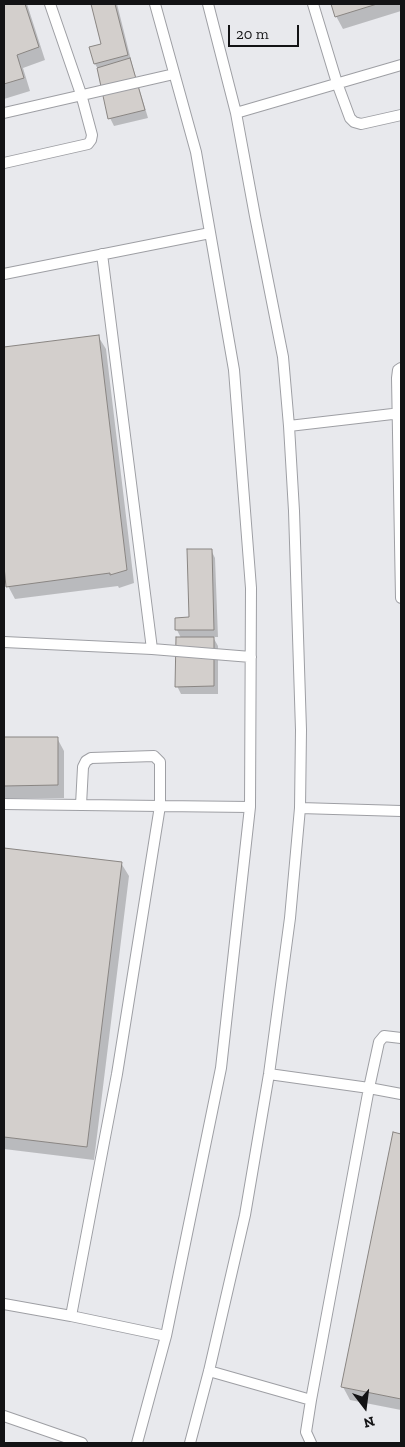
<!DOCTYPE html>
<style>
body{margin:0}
#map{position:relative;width:405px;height:1447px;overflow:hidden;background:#e8e9ed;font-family:"Zilla Slab",serif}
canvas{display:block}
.frame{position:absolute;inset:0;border:5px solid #131315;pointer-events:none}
.north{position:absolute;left:340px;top:1382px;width:50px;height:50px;-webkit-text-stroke:4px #e8e9ed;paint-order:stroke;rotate:165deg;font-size:14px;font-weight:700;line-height:20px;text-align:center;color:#131315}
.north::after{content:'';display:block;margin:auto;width:18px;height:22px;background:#131315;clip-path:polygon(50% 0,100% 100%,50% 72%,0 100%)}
.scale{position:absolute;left:228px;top:25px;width:71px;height:22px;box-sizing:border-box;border:2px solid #131315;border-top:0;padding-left:6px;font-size:15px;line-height:18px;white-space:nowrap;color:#131315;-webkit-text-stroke:4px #e8e9ed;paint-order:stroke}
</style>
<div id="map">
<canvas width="405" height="1447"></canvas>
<div class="frame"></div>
<div class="north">N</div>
<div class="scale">20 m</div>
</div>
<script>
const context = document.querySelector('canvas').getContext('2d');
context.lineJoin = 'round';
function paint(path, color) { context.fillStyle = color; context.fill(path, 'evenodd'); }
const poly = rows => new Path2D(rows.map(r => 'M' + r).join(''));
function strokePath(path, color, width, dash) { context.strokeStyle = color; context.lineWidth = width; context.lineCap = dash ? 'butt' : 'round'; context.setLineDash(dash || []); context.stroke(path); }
paint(poly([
 [4,4,27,4,45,60,23,68,30,91,4,99],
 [92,4,117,4,132,64,148,118,114,126,110,118,98,69,95,64,103,45],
 [332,4,401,4,401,11,343,29,336,16],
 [98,336,106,349,134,583,119,588,118,586,15,599,8,586,4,556,4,349],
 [211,550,215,558,218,637,213,637,218,646,218,694,181,694,177,686,181,638,177,630,176,619,190,619],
 [4,738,57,738,64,751,64,798,4,798],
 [4,849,121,863,129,876,94,1160,4,1149],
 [394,1134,401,1135,401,1410,350,1400,343,1387]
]), '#0003');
const building = poly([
 [4,4,25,4,39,47,17,55,24,78,4,84,4,4],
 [91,4,115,4,128,55,94,64,89,47,101,44,91,4],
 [331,4,377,4,335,17,331,4],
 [130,58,145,110,108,119,97,68,130,58],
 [99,335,127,570,110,575,110,573,6,587,4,566,4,347,99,335],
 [187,549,212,549,214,630,175,630,175,618,189,617,187,549],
 [176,637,214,637,214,686,175,687,176,637],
 [4,737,58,737,58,785,4,786,4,737],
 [4,848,122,862,87,1147,4,1137,4,848],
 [393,1132,401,1134,401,1399,341,1387,393,1132]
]);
paint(building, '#d3cfcc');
strokePath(building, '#898582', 1);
const lane = poly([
 [313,4,337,83,350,118,354,122,361,124,401,115],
 [4,113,174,74],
 [236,113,401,65],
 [4,163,88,144,91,140,92,135,81,94,50,4],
 [102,254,152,649],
 [4,274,210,233],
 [401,368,398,370,397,378,401,598],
 [289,426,401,413],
 [4,642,152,649,251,657],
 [4,804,160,806,117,1074,71,1316],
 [81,805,83,767,86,761,91,758,154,756,160,762,160,806,250,807],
 [300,808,401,811],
 [269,1074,369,1088,379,1042,384,1036,401,1038],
 [4,1304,71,1316,166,1336],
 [209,1371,311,1400],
 [4,1416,82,1443],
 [137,1443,166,1336,221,1068,250,807,251,588,234,370,196,152,155,4],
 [190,1443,209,1371,245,1215,269,1074,290,918,300,808,301,730,294,511,289,426,283,357,255,216,236,113,208,4],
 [311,1443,306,1432,311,1400,369,1088,401,1094]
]);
strokePath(lane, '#9e9fa4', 12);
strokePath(lane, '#fff', 10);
</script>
